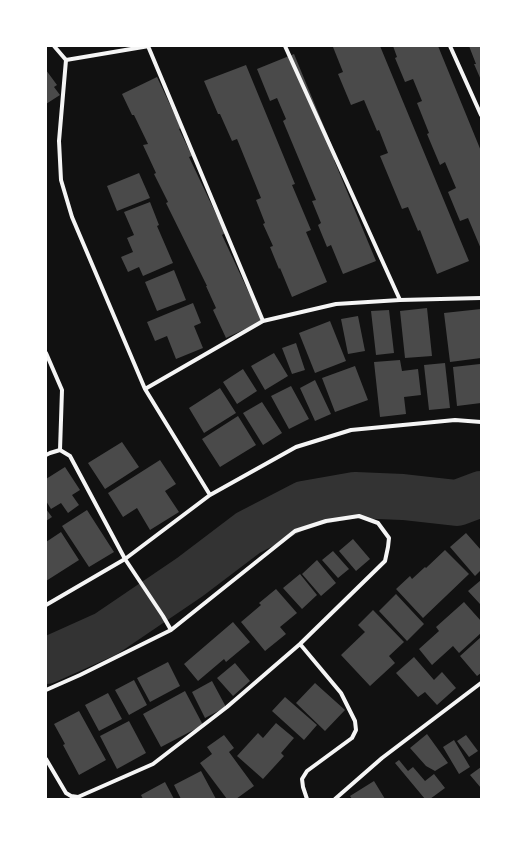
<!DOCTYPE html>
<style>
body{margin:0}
#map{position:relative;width:527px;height:845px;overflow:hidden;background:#111;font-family:Jost,sans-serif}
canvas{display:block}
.frame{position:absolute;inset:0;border:47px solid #fff;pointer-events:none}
</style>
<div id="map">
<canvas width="527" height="845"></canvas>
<div class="frame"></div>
</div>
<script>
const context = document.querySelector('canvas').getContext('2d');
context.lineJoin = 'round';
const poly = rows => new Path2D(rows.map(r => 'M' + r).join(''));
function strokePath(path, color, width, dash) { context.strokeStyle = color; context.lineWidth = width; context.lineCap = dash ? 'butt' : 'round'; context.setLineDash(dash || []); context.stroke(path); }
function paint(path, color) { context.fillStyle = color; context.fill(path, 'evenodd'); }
strokePath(poly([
 [46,661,106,634,190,577,248,533,304,504,355,495,403,497,457,503,481,494]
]), '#333', 46);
paint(poly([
 [335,46,380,46,469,261,437,274,420,230,418,231,408,207,402,209,380,156,388,153,379,130,377,131,364,100,351,105,338,74,343,72,333,47],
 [393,46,438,46,481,151,481,249,468,218,460,221,448,192,456,188,445,162,440,165,427,134,429,133,417,103,422,101,413,79,405,82,395,58,397,57],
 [469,46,481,46,481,80,474,64,476,64],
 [294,54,337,158,334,160,376,261,343,274,331,245,327,247,318,225,321,223,312,201,316,200,283,121,286,119,277,98,270,101,257,69],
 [246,65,295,184,292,185,311,230,306,232,327,282,292,297,280,268,279,269,270,247,273,246,263,224,265,223,256,200,261,198,237,139,232,141,220,114,218,114,204,81],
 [46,70,57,85,54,87,60,95,46,104],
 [157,77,181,128,179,129,192,156,189,157,225,233,222,235,262,321,226,338,213,310,216,308,206,286,207,286,166,203,168,202,154,174,156,173,143,145,148,144,134,115,132,115,122,94],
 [139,173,150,198,117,211,107,186],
 [150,202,159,225,157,226,173,263,143,276,139,267,128,272,121,257,133,252,127,238,134,235,124,212],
 [174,270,186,300,157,311,145,282],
 [193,303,201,323,194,326,203,348,176,359,167,336,155,341,147,322],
 [427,308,432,356,405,358,400,311],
 [481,309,481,358,450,362,444,313],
 [389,310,394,353,376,355,371,311],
 [358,316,365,351,348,354,341,319],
 [330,321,346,361,315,373,299,333],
 [296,343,305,370,292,374,282,348],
 [274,353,288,376,265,390,251,366],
 [400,360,402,371,418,369,421,395,404,397,406,414,380,417,374,362],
 [445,363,450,408,429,410,424,365],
 [480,364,481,374,481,403,457,406,453,367],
 [355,366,368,400,335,412,322,378],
 [243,369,257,391,237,404,223,382],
 [315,380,331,414,315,421,300,388],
 [291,386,309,419,289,429,271,396],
 [220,388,236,413,204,433,189,408],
 [262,402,282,433,263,445,243,413],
 [238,416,256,445,220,467,202,439],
 [122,442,139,467,105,489,88,463],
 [160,460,176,484,165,491,179,512,150,530,137,508,123,517,108,493],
 [65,467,80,490,72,495,79,505,68,513,61,503,51,509,46,501,46,479],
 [46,509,52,517,46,521],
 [87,510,114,552,89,567,62,526],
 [61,532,79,560,46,581,46,542],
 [466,533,481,550,481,570,475,576,450,547],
 [353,539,370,559,356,571,339,551],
 [445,550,469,574,423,618,396,589,410,576,412,579,425,567,426,568],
 [333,551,349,569,338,578,322,560],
 [317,560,336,583,321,596,302,574],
 [300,574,317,595,302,609,283,588],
 [481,580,481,604,480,604,468,591],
 [276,589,297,613,280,627,286,634,265,651,241,622,261,605,259,603],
 [396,594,424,624,407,641,379,611],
 [464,602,481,621,481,633,459,653,453,646,432,665,419,649,439,631,436,627],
 [373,610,404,642,389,656,395,663,370,686,341,655,365,632,358,625],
 [233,622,250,642,226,662,224,659,198,681,184,664],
 [481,637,481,673,477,676,460,656],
 [414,657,434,680,442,672,456,688,437,705,425,692,418,697,396,673],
 [168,662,180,686,150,702,137,678],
 [235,663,250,681,233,696,217,678],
 [134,680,147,705,129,715,115,690],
 [212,681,226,707,205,718,192,692],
 [315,683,345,710,325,731,296,703],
 [185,691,203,725,161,747,143,714],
 [108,693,122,719,99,731,85,705],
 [285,697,317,725,304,740,272,711],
 [79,711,106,760,79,775,63,745,65,744,54,724],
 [129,721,146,753,117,769,100,736],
 [276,723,294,738,281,753,284,756,263,779,237,756,258,733,263,738],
 [427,734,448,763,435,771,426,766,410,748],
 [224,735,234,748,229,752,254,786,236,799,227,799,200,763,212,754,207,747],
 [466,735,478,751,469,757,457,741],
 [454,740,470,767,459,774,443,747],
 [399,760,408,771,413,767,425,781,434,774,445,788,430,799,425,799,395,763],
 [481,767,481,788,470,775],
 [201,771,216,799,181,799,174,785],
 [374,781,385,799,352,799,350,796],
 [165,782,174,799,143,799,141,795]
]), '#4a4a4a');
strokePath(poly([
 [54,46,66,60,59,141,61,180,72,217,145,389,210,495],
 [148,46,263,321],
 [285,46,400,300],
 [450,46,481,115],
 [66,60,149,46],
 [46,353,62,390,60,450],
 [145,389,263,321,336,304,400,300,481,298],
 [46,455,50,453,60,450,70,456,125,559,163,616,171,630],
 [46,605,125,559,210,495,296,447,351,430,455,420,481,422],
 [300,644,341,693,355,721,356,730,352,738,307,771,302,779,303,787,307,799],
 [46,690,80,675,171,630,295,531,326,521,359,516,378,523,389,538,388,547,385,561,300,644,227,707,153,764,78,797,71,796,66,793,46,759],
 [335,799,382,758,481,683]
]), '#f5f5f5', 4);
</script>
